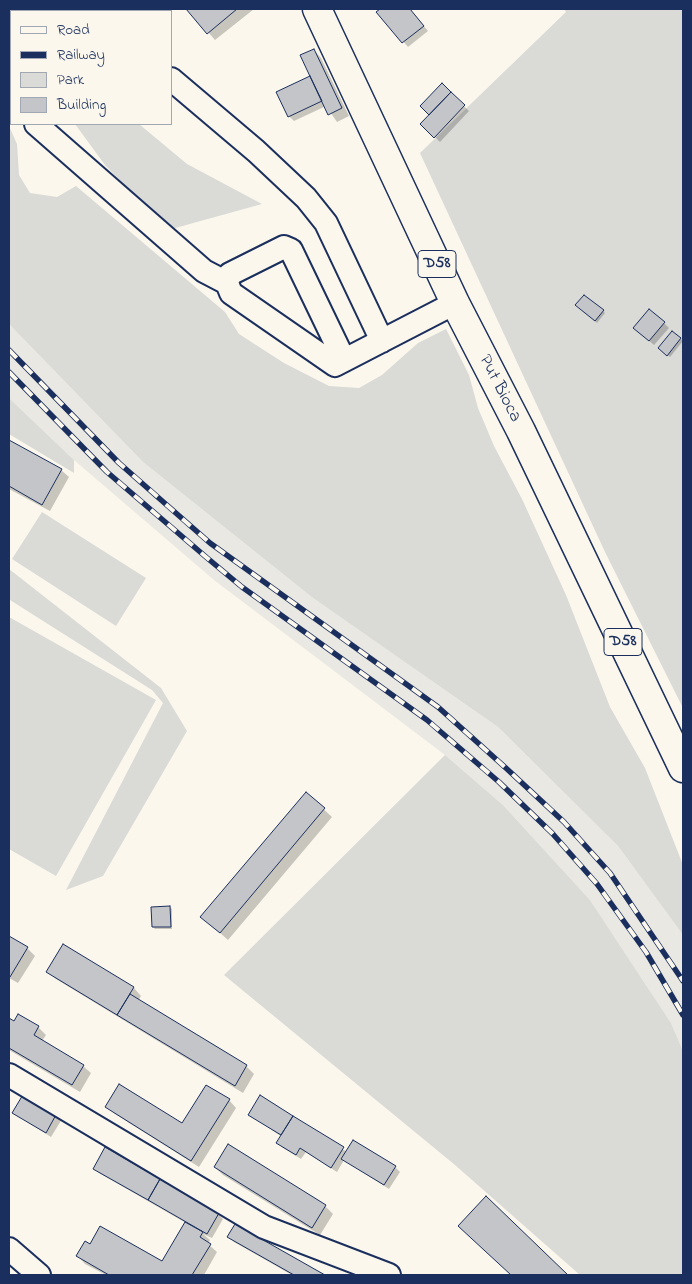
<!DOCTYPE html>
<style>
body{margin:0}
#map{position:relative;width:692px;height:1284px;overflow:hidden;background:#fbf7ec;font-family:"Indie Flower",sans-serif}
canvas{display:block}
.frame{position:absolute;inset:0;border:10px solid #1b2f5e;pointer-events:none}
.legend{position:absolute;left:10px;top:10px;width:162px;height:115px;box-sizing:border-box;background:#fbf7ec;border:1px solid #a1a7b3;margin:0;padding:6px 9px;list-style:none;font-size:15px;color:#1b2f5e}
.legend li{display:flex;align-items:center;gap:10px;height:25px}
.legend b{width:25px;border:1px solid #a1a7b3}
</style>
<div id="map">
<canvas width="692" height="1284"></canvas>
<div class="frame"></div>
<ul class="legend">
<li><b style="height:6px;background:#fbf7ec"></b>Road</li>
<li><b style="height:6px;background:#1b2f5e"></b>Railway</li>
<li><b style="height:14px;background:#dadad7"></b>Park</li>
<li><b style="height:14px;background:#c3c5c9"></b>Building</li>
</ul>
</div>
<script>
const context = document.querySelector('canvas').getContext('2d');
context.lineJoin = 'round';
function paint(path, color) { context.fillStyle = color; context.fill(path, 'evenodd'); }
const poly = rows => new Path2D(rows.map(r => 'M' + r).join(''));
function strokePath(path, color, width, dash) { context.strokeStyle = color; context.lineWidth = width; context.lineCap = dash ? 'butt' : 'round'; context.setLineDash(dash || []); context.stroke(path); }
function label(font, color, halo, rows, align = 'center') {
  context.font = font + ' "Indie Flower",sans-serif'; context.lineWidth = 4; context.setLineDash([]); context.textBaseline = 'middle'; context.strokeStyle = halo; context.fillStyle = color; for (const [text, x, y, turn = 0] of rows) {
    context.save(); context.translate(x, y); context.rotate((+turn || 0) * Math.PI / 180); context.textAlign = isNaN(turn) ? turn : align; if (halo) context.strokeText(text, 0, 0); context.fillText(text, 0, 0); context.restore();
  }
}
paint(poly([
 [9,324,143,462,313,598,498,727,618,846,683,935,683,1051,671,1023,590,900,503,805,445,755,214,580,74,460,9,398]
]), '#eae8e2');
paint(poly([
 [564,9,683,9,683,708,605,552,420,153,566,12],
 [75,124,139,124,187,164,262,204,168,230,105,165],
 [9,126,17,144,19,175,30,193,57,197,76,186,225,312,239,334,284,363,329,386,359,388,382,375,418,343,446,329,469,375,478,408,494,446,522,499,566,595,610,707,645,768,683,865,683,935,618,846,498,727,313,598,143,462,9,324],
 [9,398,74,460,74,473,9,434],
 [42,512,146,578,116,626,12,559],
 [9,569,161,688,187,731,103,876,66,890,163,703,152,690,10,600],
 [9,617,156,700,56,876,9,849],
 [445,755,503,805,590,900,671,1023,683,1051,683,1275,580,1275,455,1165,224,975]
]), '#dadad7');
paint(poly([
 [9,9,15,9,9,16],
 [188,9,254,9,215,40],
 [382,9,410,9,428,31,408,47,378,12],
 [314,50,321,58,349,116,337,122,326,106,294,121,289,116,313,82],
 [442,85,469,111,440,142,422,124,431,115],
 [579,307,603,311,605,313,597,323],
 [664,323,669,328,654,345,640,333],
 [673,333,683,341,670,357,660,348],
 [9,441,61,470,69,477,50,511,9,489],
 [306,793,332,817,228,940,210,924],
 [170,907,172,909,172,929,155,929,153,927],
 [9,937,27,948,35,956,18,983,9,978],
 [63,946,134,988,141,996,138,1001,246,1066,254,1074,243,1093,56,979,48,972],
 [18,1015,38,1027,46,1035,42,1041,83,1066,91,1073,80,1092,9,1050,9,1019,14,1022],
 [24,1095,62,1119,51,1137,13,1113],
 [261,1097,347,1152,395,1167,400,1172,389,1189,344,1160,337,1172,306,1152,301,1159,283,1148,278,1143,282,1137,250,1115],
 [229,1100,236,1108,199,1167,115,1114,107,1107,183,1125],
 [215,1167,325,1206,333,1214,320,1235,223,1175],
 [94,1168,218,1214,223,1219,212,1238,203,1234,210,1240,208,1244,217,1252,204,1275,106,1275,85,1264,78,1256,163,1263,186,1223,99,1173],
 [486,1198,566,1275,512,1275,467,1234],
 [236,1226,322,1275,292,1275,234,1242,229,1237]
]), '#0003');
const building = poly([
 [186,9,237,9,207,34,186,9],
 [380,9,410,9,424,26,402,43,376,12,380,9],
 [314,49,342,108,328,115,300,55,314,49],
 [310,76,322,101,288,117,276,92,310,76],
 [442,83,451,92,429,115,420,106,442,83],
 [451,92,465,105,434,138,420,124,451,92],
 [584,295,604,310,595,321,575,305,584,295],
 [649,309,665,322,649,341,633,328,649,309],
 [672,331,681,338,667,356,658,348,672,331],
 [9,440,62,469,42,505,9,486,9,440],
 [306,792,325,808,220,933,200,917,306,792],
 [170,906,171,927,152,927,151,907,170,906],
 [9,936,28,947,10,977,9,976,9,936],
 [63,944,134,987,117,1015,46,972,63,944],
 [130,994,247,1065,235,1086,117,1015,130,994],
 [18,1014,39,1026,34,1035,84,1065,72,1085,9,1048,9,1018,14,1021,18,1014],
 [119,1084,182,1123,206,1085,230,1099,191,1161,105,1107,119,1084],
 [24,1093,57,1113,46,1133,12,1113,24,1093],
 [260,1095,293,1116,281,1135,248,1115,260,1095],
 [293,1116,344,1147,331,1168,300,1148,296,1155,276,1143,293,1116],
 [353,1140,396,1166,384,1185,341,1159,353,1140],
 [228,1144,326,1205,312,1228,214,1167,228,1144],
 [105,1147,160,1179,148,1200,93,1169,105,1147],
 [160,1179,219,1213,207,1234,148,1200,160,1179],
 [486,1196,568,1275,511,1275,458,1226,486,1196],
 [185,1222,203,1232,200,1237,211,1244,192,1275,109,1275,76,1256,85,1241,90,1244,100,1226,162,1261,185,1222],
 [235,1224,325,1275,294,1275,227,1237,235,1224]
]);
paint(building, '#c3c5c9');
strokePath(building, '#1b2f5e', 1);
const minor = poly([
 [89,9,92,11],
 [32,11,34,9],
 [9,37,11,34],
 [171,79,256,151,306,198,326,223,382,341],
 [9,100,11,102],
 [36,124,204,271,227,283],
 [344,360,291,250,284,247,230,274,227,283,231,293,335,365,455,303],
 [9,1075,264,1227,389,1275],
 [9,1249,39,1275]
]);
const major = poly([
 [317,9,455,303,521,431,683,768]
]);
strokePath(minor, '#1b2f5e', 26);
strokePath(major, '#1b2f5e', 31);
strokePath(minor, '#fbf7ec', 22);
strokePath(major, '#fbf7ec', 28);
const rail = poly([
 [9,350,119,463,210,543,438,707,507,769,564,822,610,873,683,981],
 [9,372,107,472,206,557,242,587,427,720,499,782,552,833,597,884,646,952,683,1015]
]);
strokePath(rail, '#1b2f5e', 5.5);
strokePath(rail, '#fbf7ec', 4, [11]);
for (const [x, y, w] of [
 [437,264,38],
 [623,642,38]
]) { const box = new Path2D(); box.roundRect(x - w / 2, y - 13.5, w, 27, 4); context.fillStyle = '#fbf7ec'; context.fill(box); strokePath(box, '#1b2f5e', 1); }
label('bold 16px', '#1b2f5e', null, [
 ["D58",437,264],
 ["D58",623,642]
]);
label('18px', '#1b2f5e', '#fbf7ec', [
 ["Put Bioca",499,389,63]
]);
</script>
